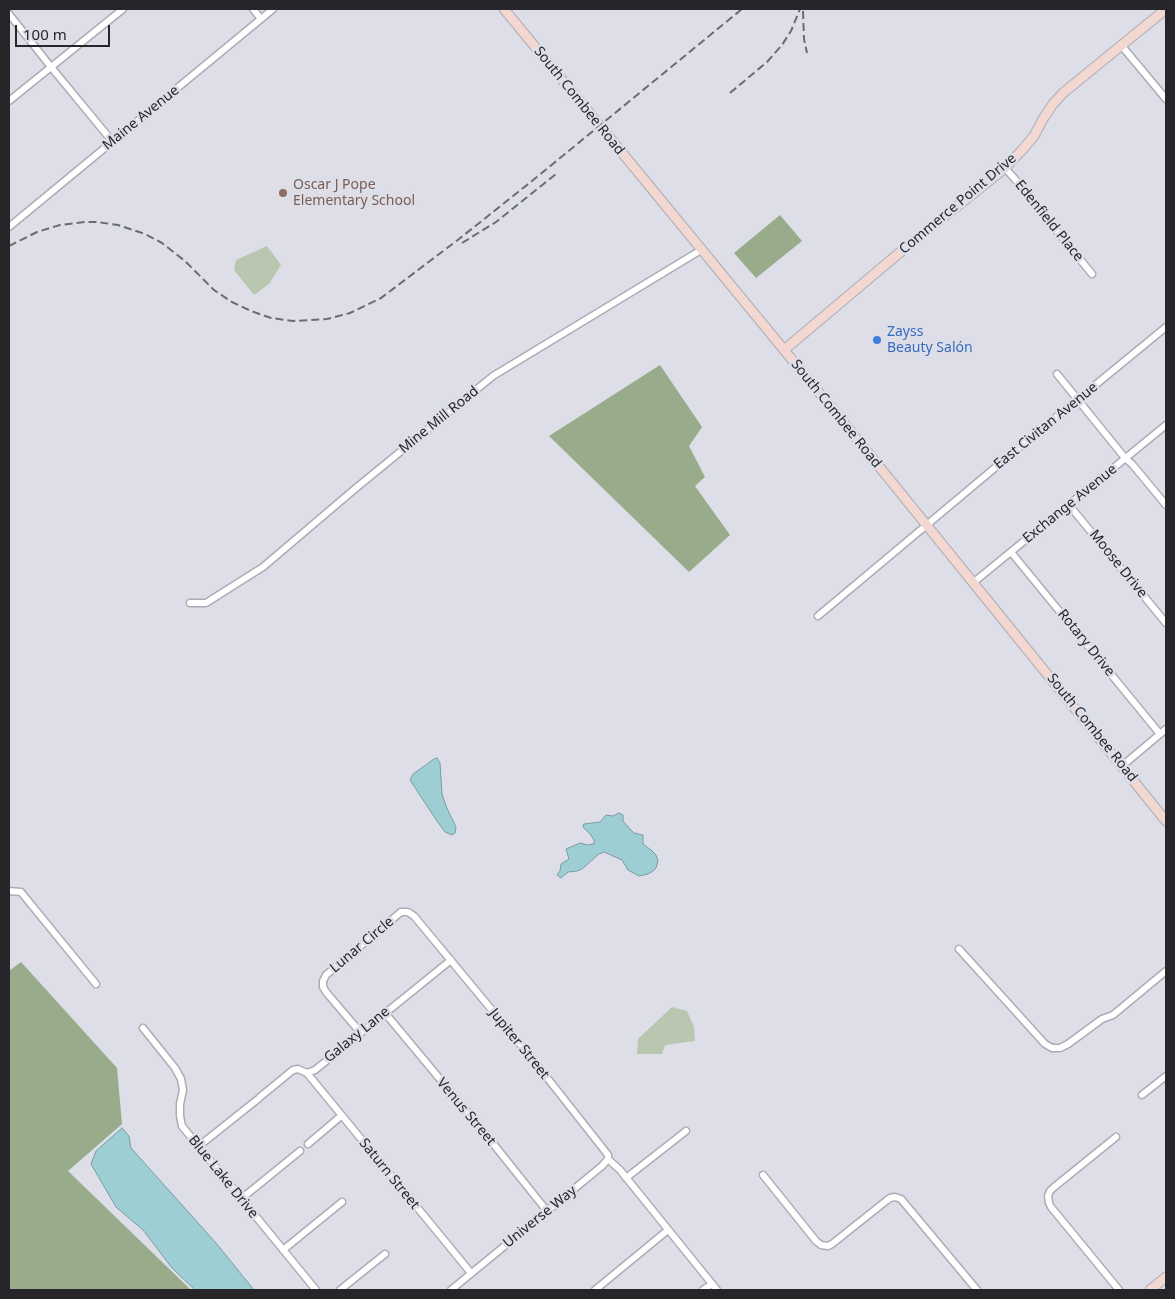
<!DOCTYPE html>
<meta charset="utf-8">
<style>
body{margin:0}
#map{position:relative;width:1175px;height:1299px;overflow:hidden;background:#dddee8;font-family:"Noto Sans",sans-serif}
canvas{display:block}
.frame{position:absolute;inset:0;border:10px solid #26262a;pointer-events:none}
.scale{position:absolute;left:15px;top:25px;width:95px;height:22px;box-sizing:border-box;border:2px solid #26262a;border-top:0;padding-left:6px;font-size:15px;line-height:18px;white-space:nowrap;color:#26262a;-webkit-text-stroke:4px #dddee8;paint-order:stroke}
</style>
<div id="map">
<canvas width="1175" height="1299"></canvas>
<div class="frame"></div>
<div class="scale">100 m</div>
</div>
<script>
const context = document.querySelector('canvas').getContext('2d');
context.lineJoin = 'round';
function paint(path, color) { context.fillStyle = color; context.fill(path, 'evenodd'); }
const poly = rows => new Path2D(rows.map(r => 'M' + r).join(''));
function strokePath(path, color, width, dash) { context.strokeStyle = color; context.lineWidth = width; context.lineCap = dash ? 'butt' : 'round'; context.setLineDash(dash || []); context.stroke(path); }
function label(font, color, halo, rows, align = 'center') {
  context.font = font + ' "Noto Sans",sans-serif'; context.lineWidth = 5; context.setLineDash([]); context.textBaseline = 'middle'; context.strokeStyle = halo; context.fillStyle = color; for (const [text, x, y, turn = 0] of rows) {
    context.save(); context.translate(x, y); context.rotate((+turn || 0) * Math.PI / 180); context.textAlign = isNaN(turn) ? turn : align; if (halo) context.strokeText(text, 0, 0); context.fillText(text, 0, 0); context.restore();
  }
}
paint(poly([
 [267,246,281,265,269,284,254,295,234,270,236,260],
 [672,1007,687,1011,694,1027,695,1041,665,1045,662,1054,637,1054,638,1039]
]), '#b9c6b0');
paint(poly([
 [780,215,802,241,756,278,734,253],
 [660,365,702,427,689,446,705,477,695,486,730,535,689,572,549,436],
 [21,962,117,1068,122,1124,68,1171,191,1290,9,1290,9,971]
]), '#98ab8a');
const water = poly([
 [437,758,440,763,442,794,446,806,456,827,455,833,452,835,445,832,437,821,410,780,413,774,434,759,437,758],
 [619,813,623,815,623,821,630,829,634,833,643,835,643,844,651,850,656,855,658,861,656,868,653,871,648,874,639,876,628,870,622,860,604,852,599,854,582,869,577,871,568,872,561,878,557,875,560,871,561,864,569,859,566,849,580,843,588,845,594,844,594,840,590,834,583,827,584,824,600,822,606,815,613,816,619,813],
 [122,1128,129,1136,131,1148,216,1243,254,1290,195,1290,172,1268,143,1230,116,1207,91,1164,96,1151,122,1128]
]);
paint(water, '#9dced4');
strokePath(water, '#799ca1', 1);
const street = poly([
 [253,9,261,19],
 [9,14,51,67,112,141],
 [1121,45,1166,99],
 [9,101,123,9],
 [1005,168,1014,178,1092,274],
 [9,227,273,9],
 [1057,374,1125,458,1132,464,1166,505],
 [1069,505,1166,623],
 [1011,552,1015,557,1160,734],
 [974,582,1166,425],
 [190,603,206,603,263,567,356,488,493,376,701,250],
 [818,616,1021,446,1166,327],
 [1122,766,1166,729],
 [9,891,21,892,25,897,96,984],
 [959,949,1045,1044,1052,1048,1060,1048,1068,1044,1102,1019,1113,1015,1166,971],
 [385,1013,479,1126,547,1211],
 [143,1028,175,1068,181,1079,183,1090,180,1104,180,1116,182,1126,316,1290],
 [360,1032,326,992,323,987,323,981,326,975,401,912,408,912,414,916,530,1056,601,1146,608,1155,608,1159,620,1170,717,1290],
 [307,1073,471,1273],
 [1142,1095,1166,1076],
 [260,1097,293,1070,298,1069,307,1073,315,1070,451,960],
 [1116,1137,1053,1188,1050,1191,1048,1196,1049,1203,1051,1207,1119,1290],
 [308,1144,341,1116],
 [199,1146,258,1099],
 [763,1175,816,1241,821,1245,828,1246,832,1244,886,1201,890,1198,895,1197,901,1199,977,1290],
 [626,1178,686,1131],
 [241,1199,300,1151],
 [283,1250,342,1202],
 [340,1290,385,1254],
 [451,1290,602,1166,608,1159],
 [595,1290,668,1230],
 [703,1290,712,1284]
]);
const secondary = poly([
 [504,9,831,407,1166,821],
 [784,350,904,249,1005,168,1023,149,1034,136,1043,119,1053,104,1063,93,1166,9],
 [1150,1290,1166,1277]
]);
strokePath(street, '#acacb6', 9);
strokePath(secondary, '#acacb6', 11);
strokePath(street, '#fff', 6);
strokePath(secondary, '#f2d8d0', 9);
strokePath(poly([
 [803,11,804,39,807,53],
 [730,93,767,62,782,45,791,31,800,9],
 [462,243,496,222,556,174],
 [9,246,37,232,60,225,85,222,97,222,118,225,145,234,162,243,185,261,214,290,232,302,251,311,271,318,293,321,327,319,350,313,381,298,459,239,532,181,742,9]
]), '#6b6c72', 2, [8, 4]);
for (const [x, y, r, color] of [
 [283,193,5,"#8d6e63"],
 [877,340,5,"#3f7fe0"]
]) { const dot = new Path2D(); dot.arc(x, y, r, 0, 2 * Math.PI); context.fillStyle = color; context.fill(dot); strokePath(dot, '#dddee8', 2); }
label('14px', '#26262a', '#dddee8', [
 ["South Combee Road",579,101,51],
 ["Maine Avenue",141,118,-39],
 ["Commerce Point Drive",958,204,-40],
 ["Edenfield Place",1049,221,51],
 ["South Combee Road",836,414,51],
 ["Mine Mill Road",439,420,-39],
 ["East Civitan Avenue",1046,426,-39],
 ["Exchange Avenue",1070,504,-39],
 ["Moose Drive",1118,564,51],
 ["Rotary Drive",1086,643,51],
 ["South Combee Road",1092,728,51],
 ["Lunar Circle",362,945,-40],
 ["Galaxy Lane",357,1035,-39],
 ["Jupiter Street",519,1044,51],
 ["Venus Street",466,1112,50],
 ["Saturn Street",389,1174,51],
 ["Blue Lake Drive",223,1177,51],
 ["Universe Way",540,1217,-39]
]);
label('14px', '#785e54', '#dddee8', [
 ["Oscar J Pope",293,185],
 ["Elementary School",293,201]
], 'left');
label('14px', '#366cbe', '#dddee8', [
 ["Zayss",887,332],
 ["Beauty Salón",887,348]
], 'left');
</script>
